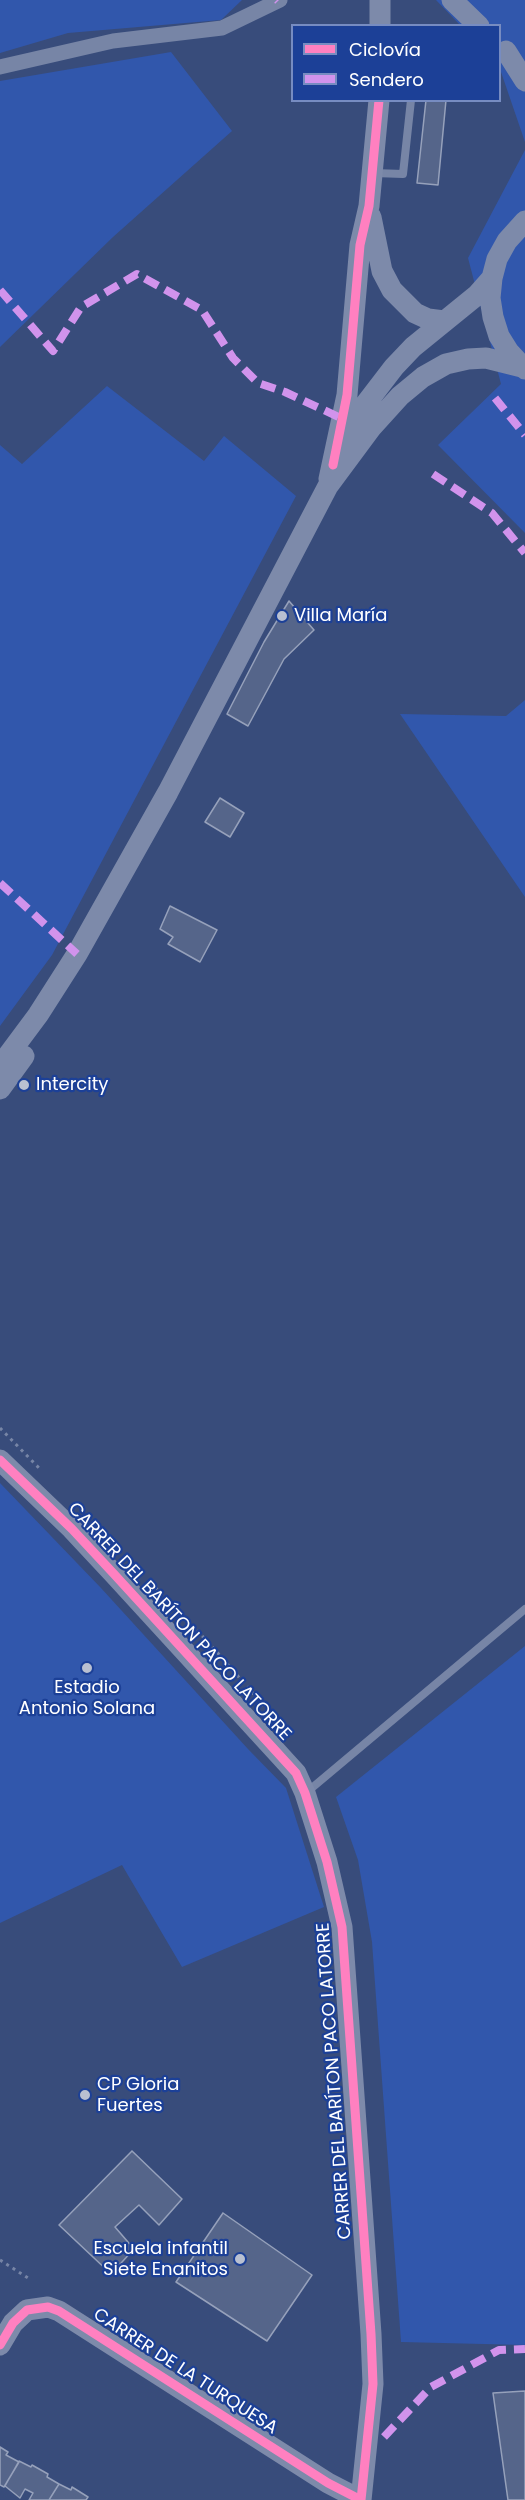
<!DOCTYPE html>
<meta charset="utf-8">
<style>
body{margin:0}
#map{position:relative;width:525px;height:2500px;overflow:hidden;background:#384c7b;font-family:Poppins,sans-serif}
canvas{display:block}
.legend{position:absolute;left:291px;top:24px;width:210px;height:78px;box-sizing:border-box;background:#1c4097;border:2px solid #778cc1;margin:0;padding:8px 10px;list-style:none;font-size:18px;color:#fff}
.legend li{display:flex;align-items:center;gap:12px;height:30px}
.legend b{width:30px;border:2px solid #778cc1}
</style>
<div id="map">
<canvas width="525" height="2500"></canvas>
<ul class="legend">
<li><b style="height:8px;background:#ff80c0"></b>Ciclovía</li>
<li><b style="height:8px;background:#d193ec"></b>Sendero</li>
</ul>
</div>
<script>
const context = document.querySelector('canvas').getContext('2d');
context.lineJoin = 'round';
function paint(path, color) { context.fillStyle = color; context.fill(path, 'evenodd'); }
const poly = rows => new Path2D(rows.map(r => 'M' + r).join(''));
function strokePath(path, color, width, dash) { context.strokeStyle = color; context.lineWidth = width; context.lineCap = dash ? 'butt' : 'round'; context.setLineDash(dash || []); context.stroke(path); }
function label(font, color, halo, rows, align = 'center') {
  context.font = font + ' Poppins,sans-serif'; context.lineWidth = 4.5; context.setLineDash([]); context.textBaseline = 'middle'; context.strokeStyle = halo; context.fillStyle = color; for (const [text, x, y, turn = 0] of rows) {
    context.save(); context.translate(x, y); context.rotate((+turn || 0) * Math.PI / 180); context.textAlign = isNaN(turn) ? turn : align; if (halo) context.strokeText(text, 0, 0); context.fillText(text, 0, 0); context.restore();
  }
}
paint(poly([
 [0,0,242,0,221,20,68,33,0,53],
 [436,0,525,0,525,142,500,69,500,26,460,25],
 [171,52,232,131,113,237,0,347,0,81],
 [525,150,525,533,438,445,501,384,468,258],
 [107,386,204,461,224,436,296,496,52,955,0,1026,0,445,22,464],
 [525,700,525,897,400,714,506,716],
 [0,1483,101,1588,248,1749,286,1788,324,1907,182,1967,122,1865,0,1923],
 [525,1646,525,2345,401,2342,372,1942,358,1860,336,1797]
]), '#3157ac');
const building = poly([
 [426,100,446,100,438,185,417,183,426,100],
 [289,601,314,630,284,659,248,726,227,714,264,642,289,601],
 [220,798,244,813,230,837,205,822,220,798],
 [170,906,217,930,200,962,168,944,173,937,160,929,170,906],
 [132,2151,182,2199,159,2225,139,2205,115,2227,134,2249,111,2274,59,2225,132,2151],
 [223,2213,312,2275,267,2341,176,2282,223,2213],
 [525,2391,525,2500,508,2500,493,2393,525,2391],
 [0,2447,8,2452,6,2455,19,2462,4,2487,0,2485,0,2447],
 [19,2461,31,2467,32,2465,48,2474,47,2477,59,2484,49,2500,29,2500,33,2493,25,2489,20,2498,5,2486,19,2461],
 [59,2484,71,2490,72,2487,88,2497,86,2500,49,2500,59,2484]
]);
paint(building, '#55658a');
strokePath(building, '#96a1bb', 1.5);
strokePath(poly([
 [0,1428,39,1468],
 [150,1582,208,1642,279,1723],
 [0,2260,28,2278]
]), '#7785a6', 3, [3, 4.5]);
strokePath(poly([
 [374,173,403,174,411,100],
 [307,1792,525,1609]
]), '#7785a6', 8);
strokePath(poly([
 [0,67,113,41,222,28,280,0]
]), '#7785a6', 15);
strokePath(poly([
 [380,0,380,26],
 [452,0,479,26],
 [506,51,525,81],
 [371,217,382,271,392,290,415,313,428,319,444,321],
 [525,369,509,352,499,336,493,317,490,298,492,278,497,259,507,241,525,221],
 [345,440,361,410,394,367,413,347,477,295,492,278],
 [329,479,347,395,360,245,369,206,379,100],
 [0,1066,38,1015,77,954,168,792,328,486,371,428,400,396,423,377,446,364,468,359,486,358,522,367],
 [0,1089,24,1056],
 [0,1460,72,1529,114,1574,296,1773,305,1793,327,1862,342,1927,371,2334,373,2384,361,2500],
 [0,2345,13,2323,27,2310,48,2307,59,2311,328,2483,361,2500]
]), '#7d8aaa', 21);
strokePath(poly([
 [277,0,278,1],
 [0,290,53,351,81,307,137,274,202,310,233,358,258,383,285,392,343,419],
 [495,398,525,435],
 [433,474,492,513,525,553],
 [0,883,77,954],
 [384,2437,431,2387,499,2350,525,2349]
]), '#d193ec', 8, [15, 8]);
strokePath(poly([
 [333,465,347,395,360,245,369,206,379,100],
 [0,1460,72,1529,114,1574,296,1773,305,1793,327,1862,342,1927,371,2334,373,2384,361,2500],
 [0,2345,13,2323,27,2310,48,2307,59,2311,328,2483,361,2500]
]), '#ff80c0', 9);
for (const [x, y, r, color] of [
 [282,616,6,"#b9c0d1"],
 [24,1085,6,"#b9c0d1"],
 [87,1668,6,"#b9c0d1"],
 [85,2095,6,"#b9c0d1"],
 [240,2259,6,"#b9c0d1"]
]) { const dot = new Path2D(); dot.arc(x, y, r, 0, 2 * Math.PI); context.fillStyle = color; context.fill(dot); strokePath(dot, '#1c4097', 2); }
label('18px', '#fff', '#1c4097', [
 ["Villa María",294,616],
 ["Intercity",36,1085],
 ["Estadio",87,1688,"center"],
 ["Antonio Solana",87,1709,"center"],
 ["CP Gloria",97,2085],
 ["Fuertes",97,2106],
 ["Escuela infantil",228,2249,"right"],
 ["Siete Enanitos",228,2270,"right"]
], 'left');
label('18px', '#fff', '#1c4097', [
 ["CARRER DEL BARÍTON PACO LATORRE",179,1622,47],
 ["CARRER DEL BARÍTON PACO LATORRE",335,2081,-94],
 ["CARRER DE LA TURQUESA",185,2372,33]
]);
</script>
